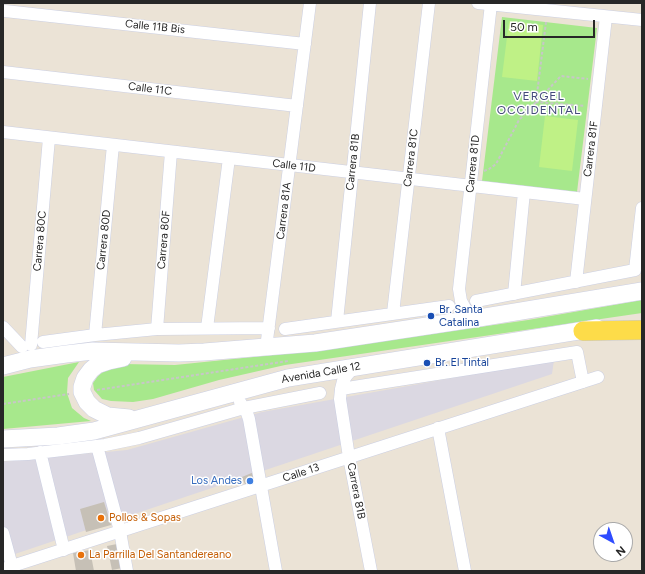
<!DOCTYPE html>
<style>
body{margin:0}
#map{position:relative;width:645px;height:574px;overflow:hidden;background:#ebe3d6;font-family:Figtree,sans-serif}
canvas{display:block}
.frame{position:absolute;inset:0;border:4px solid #272727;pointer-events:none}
.north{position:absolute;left:593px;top:522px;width:40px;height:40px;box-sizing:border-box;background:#fff;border:1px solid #a9a9a9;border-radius:50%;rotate:140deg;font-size:11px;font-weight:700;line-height:16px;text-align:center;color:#272727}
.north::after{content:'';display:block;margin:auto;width:14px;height:18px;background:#2f4cff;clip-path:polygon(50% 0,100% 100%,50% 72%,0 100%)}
.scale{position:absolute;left:503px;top:20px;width:92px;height:18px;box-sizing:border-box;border:2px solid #272727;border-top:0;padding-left:5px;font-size:12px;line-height:14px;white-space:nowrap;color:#272727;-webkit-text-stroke:3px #fff;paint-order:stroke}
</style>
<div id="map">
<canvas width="645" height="574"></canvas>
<div class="frame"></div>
<div class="north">N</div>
<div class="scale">50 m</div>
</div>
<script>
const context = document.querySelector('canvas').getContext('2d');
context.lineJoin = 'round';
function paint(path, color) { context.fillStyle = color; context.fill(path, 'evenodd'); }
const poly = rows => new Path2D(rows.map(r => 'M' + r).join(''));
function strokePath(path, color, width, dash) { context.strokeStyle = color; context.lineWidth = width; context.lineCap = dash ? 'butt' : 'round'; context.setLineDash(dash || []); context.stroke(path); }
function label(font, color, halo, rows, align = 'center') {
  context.font = font + ' Figtree,sans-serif'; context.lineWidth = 3; context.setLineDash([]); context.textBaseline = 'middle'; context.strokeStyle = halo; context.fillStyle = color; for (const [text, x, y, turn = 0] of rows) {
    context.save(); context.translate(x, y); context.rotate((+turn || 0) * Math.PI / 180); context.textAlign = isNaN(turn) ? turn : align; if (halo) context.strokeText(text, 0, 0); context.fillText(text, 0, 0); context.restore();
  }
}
paint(poly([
 [554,360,552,374,3,558,3,462,127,450,262,412]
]), '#dbd8e2');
paint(poly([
 [502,17,597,28,577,192,482,181],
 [642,300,642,313,285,365,219,380,153,399,133,402,111,401,102,399,94,390,93,383,98,376,110,366,123,364,175,365,321,350,528,320],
 [79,362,68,378,67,393,72,408,84,418,91,421,3,429,3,377]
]), '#a7e88c');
paint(poly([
 [509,21,543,25,537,81,502,77],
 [545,116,578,120,572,171,539,167]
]), '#bff186');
paint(poly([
 [254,472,257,482,246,487,242,477],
 [104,502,111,525,86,532,80,509],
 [117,544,122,568,112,570,107,546],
 [90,550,94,571,76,571,73,553]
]), '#c6c0b6');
const street = poly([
 [478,3,642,20],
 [5,11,305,44],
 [3,72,297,106],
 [3,132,585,199],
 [576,282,606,17],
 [514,294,524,192],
 [476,301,635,270,642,208],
 [393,313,429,3],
 [473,319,466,310,461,301,459,289,491,4],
 [337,321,370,3],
 [3,327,22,347],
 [207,328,229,158],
 [157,329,171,152],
 [285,329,449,306],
 [95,335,113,145],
 [43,342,95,335,157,329,269,328],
 [31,345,49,138],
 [266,348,310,3],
 [354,367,347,375,343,381,341,389,340,399,349,457,371,571],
 [341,389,577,352,583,382],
 [240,402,247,413,249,419,276,571],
 [438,428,465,571],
 [97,446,120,531,127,571],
 [40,452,64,550],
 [3,455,28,454,105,445,139,438,244,408,320,393],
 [3,533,12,566],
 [3,569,598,377]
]);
const secondary = poly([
 [123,358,109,361,97,365,91,370,85,378,82,387,82,392,87,402,94,409,108,416,129,418],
 [3,366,30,359,66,354,93,351,179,353,204,352,315,343,473,319,642,291],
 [3,439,58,436,94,431,288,378,597,328]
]);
const primary = poly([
 [583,331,642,330]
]);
strokePath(street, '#cbcfe2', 13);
strokePath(secondary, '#cbcfe2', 18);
strokePath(primary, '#c7c7c7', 20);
strokePath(poly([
 [546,22,536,102,585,106],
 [484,171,489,169,496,164,519,120,561,76,588,79],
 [97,390,288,361],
 [3,404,69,394]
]), '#c7c7c7', 2, [3, 2]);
strokePath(street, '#fff', 12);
strokePath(secondary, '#fff', 17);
strokePath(primary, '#fddc49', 19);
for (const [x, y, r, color] of [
 [431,316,4,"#1a4fb4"],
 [427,363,4,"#1a4fb4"],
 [250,481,4,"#3f7fe0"],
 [101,518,4,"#e8710a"],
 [81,555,4,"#e8710a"]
]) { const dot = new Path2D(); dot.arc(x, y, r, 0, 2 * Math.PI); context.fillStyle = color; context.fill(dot); strokePath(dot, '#fff', 1.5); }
label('11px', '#272727', '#fff', [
 ["Calle 11B Bis",155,27,6],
 ["Calle 11C",150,89,7],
 ["Carrera 81F",591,149,-83],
 ["Carrera 81C",411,158,-83],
 ["Carrera 81B",353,162,-84],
 ["Carrera 81D",473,164,-84],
 ["Calle 11D",294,166,7],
 ["Carrera 81A",284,211,-83],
 ["Carrera 80D",104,240,-84],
 ["Carrera 80F",164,240,-85],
 ["Carrera 80C",40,241,-85],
 ["Avenida Calle 12",321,373,-10],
 ["Calle 13",301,473,-18],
 ["Carrera 81B",356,491,79]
]);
label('11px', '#164399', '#fff', [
 ["Br. Santa",439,310],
 ["Catalina",439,323],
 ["Br. El Tintal",435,363]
], 'left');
label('11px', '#366cbe', '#fff', [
 ["Los Andes",242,481]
], 'right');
label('11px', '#c56008', '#fff', [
 ["Pollos & Sopas",109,518],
 ["La Parrilla Del Santandereano",89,555]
], 'left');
context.letterSpacing = '1px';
label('12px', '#444b7b', '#fff', [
 ["VERGEL",539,96],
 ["OCCIDENTAL",539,110]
]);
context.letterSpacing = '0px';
</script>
